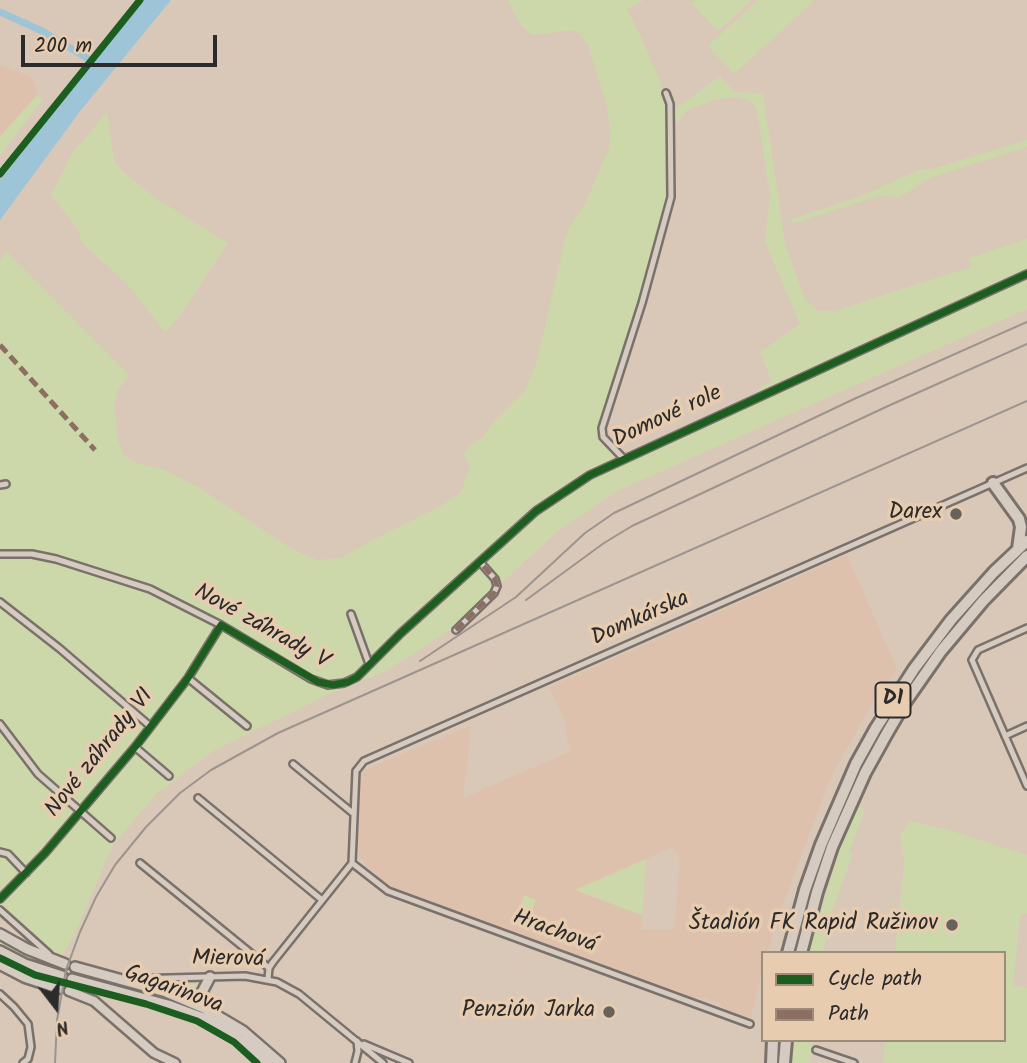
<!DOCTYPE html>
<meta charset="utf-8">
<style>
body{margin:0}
#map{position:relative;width:1027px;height:1063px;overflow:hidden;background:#d9c7b8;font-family:Kalam,sans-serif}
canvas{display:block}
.legend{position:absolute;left:761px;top:951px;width:245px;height:91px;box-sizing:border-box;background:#e8ccaf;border:2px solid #9c8c7a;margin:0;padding:9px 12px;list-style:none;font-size:21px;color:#2b2b2b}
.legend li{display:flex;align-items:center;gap:14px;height:35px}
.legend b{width:35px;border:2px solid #9c8c7a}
.north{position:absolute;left:21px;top:972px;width:70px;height:70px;-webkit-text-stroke:5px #e8ccaf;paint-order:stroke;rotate:163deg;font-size:19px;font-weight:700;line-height:28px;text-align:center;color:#2b2b2b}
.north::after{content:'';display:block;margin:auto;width:24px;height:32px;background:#2b2b2b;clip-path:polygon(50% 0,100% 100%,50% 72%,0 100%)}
.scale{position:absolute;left:21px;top:35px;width:196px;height:32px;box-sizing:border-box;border:4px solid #2b2b2b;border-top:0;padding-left:9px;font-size:21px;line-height:24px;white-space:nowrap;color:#2b2b2b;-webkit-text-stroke:5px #e8ccaf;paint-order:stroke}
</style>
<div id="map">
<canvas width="1027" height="1063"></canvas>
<ul class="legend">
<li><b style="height:9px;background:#1b5e20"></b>Cycle path</li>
<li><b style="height:9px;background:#8d6e63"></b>Path</li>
</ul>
<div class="north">N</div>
<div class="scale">200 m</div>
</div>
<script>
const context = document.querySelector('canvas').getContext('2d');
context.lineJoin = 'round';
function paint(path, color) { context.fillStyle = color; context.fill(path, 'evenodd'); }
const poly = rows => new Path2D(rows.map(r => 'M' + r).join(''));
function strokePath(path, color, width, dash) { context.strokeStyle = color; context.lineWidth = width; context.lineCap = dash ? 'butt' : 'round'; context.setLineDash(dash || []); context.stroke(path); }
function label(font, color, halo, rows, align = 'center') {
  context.font = font + ' Kalam,sans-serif'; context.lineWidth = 7; context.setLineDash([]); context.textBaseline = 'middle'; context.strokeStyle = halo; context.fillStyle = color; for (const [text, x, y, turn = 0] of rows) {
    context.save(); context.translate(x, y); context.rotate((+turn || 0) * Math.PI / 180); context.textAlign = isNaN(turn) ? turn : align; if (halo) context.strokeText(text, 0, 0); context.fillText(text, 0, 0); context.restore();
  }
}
paint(poly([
 [0,65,32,77,38,94,0,137],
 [847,555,897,669,874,700,830,779,774,928,768,953,763,953,763,969,750,1020,729,1012,718,1002,700,997,692,999,397,890,382,881,359,857,357,840,360,772,471,725,463,798,571,751,567,741,566,723,549,687],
 [673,847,680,860,674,929,642,929,642,915,576,890]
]), '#dec1ad');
paint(poly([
 [508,0,644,0,627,9,642,39,660,81,668,107,668,196,623,359,596,438,621,463,832,365,1027,277,1027,309,615,492,558,531,452,629,384,672,329,694,213,751,155,795,112,847,74,935,61,957,44,947,0,906,0,260,6,251,129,375,118,390,114,404,118,440,123,454,137,464,160,468,198,487,292,549,317,560,341,558,367,543,441,506,461,492,470,467,464,454,468,447,483,437,490,426,525,390,536,365,565,240,571,224,586,202,609,148,610,131,607,106,589,47,580,34,572,30,532,35,518,22],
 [694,0,752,0,718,31,691,3],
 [758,0,815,0,734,74,708,46],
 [720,76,732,89,732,92,763,93,785,244,805,299,819,311,834,311,971,267,969,258,1027,239,1027,270,753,394,763,385,772,382,760,352,800,324,765,242,770,197,757,109,751,101,737,97,715,100,688,110,677,123,673,111],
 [38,94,43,99,0,156,0,137],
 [107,112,114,160,123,172,159,200,228,243,179,317,165,332,126,283,81,242,79,231,51,195,73,152],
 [1027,140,1027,147,930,178,900,197,878,196,792,224,792,219,862,196,918,170,932,169],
 [858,807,865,810,849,852,853,854,832,911,823,953,809,953,838,852],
 [910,821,945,829,1027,855,1027,913,1020,915,1013,986,1027,988,1027,1063,883,1063,885,1040,1004,1040,1004,953,895,953,904,863,900,836],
 [646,859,642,915,575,890],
 [524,895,536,900,527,926,515,922],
 [0,939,50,964,151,991,190,1005,202,1011,202,1013,164,999,46,967,0,944],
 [196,984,194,990,197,998,162,987],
 [794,1040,812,1040,810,1063,792,1063]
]), '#cdd8aa');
paint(poly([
 [143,0,171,0,81,110,0,220,0,180,89,65]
]), '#9dc4d7');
strokePath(poly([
 [0,12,42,31,87,58]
]), '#9dc4d7', 7);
const street = poly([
 [624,459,603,437,602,428,642,303,671,197,670,104,666,93],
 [0,485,6,484],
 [0,554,32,554,56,559,150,589,221,625,311,679,328,685,344,683,357,677,401,633,536,511,590,475,1027,274],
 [0,602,59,648,150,726],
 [351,614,369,664],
 [1027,628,978,650,972,660,1027,786],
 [456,630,494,593,497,586,495,579,480,562],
 [188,678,247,726],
 [0,724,38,774,111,838],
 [1005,736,1027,726],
 [135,747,169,776],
 [293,764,354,814],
 [198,798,322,900],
 [0,852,8,854,26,873],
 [140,863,269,968],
 [352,863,356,771,364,761,1027,468],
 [352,863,388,891,750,1024],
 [0,899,45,853,135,747,188,678,221,625],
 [0,910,49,954],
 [131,979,245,976,277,982,299,994,383,1063],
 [268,979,269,968,273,962,352,863],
 [0,994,14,1007,28,1024,31,1047,28,1059,23,1063],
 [364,1044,409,1063],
 [816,1050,854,1063],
 [355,1063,358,1051,357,1041]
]);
const secondary = poly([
 [0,965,25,978,59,989],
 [69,991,94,1001,154,1053,175,1063]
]);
const primary = poly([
 [0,934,27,949,65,964],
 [0,951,25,964,62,976],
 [75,967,166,992,204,1008,243,1031,280,1063],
 [72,979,168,1005,203,1018,237,1038,268,1063],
 [204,1008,201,994,210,977]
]);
const highway = poly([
 [993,483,1019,519,1021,527,1018,549],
 [788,953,805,890,821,845,856,764,876,728,914,669,951,620,994,572,1027,541],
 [801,953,817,892,832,847,865,773,886,735,904,704,941,651,983,601,1027,556],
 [772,1063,773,1040],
 [784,1063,786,1040]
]);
strokePath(street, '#79716a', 10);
strokePath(secondary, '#79716a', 13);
strokePath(primary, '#79716a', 14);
strokePath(highway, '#79716a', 16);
strokePath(street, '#d6cbc0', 5);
strokePath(secondary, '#d6cbc0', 8);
strokePath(primary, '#d6cbc0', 9);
strokePath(highway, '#d6cbc0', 10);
strokePath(poly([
 [526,600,604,543,632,526,888,406,1027,344],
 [420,661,516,597,585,533,614,513,854,399,1027,322],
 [55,1063,57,1020,66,970,80,932,96,897,115,865,146,827,180,793,211,770,278,733,1027,401]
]), '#9c948d', 2);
strokePath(poly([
 [0,345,95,450],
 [456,630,494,593,497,586,495,579,480,562]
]), '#8d6e63', 5, [10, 5]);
strokePath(poly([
 [0,174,140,0],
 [0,899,45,853,135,747,188,678,221,625,318,682,333,685,348,682,357,677,401,633,536,511,590,475,1027,274],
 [0,958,35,975,146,1004,197,1021,234,1042,257,1063]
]), '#1b5e20', 7);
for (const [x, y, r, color] of [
 [956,514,7,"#68625c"],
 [952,925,7,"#68625c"],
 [609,1012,7,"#68625c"]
]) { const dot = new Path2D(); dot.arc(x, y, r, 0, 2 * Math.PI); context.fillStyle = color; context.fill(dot); strokePath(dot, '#e8ccaf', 2.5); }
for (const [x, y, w] of [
 [893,700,35]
]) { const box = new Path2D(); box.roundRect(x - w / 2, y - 17.5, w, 35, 5); context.fillStyle = '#e8ccaf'; context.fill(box); strokePath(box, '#2b2b2b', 2); }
label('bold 21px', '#2b2b2b', null, [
 ["D1",893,700]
]);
label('23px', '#2b2b2b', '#e8ccaf', [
 ["Domové role",668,418,-25],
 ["Domkárska",641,620,-24],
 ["Nové záhrady V",261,628,29],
 ["Nové záhrady VI",101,754,-51],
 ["Hrachová",554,933,20],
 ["Mierová",228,961,1],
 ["Gagarinova",173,991,20]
]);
label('23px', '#2b2b2b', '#e8ccaf', [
 ["Darex",942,514],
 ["Štadión FK Rapid Ružinov",938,925],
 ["Penzión Jarka",595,1012]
], 'right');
</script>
